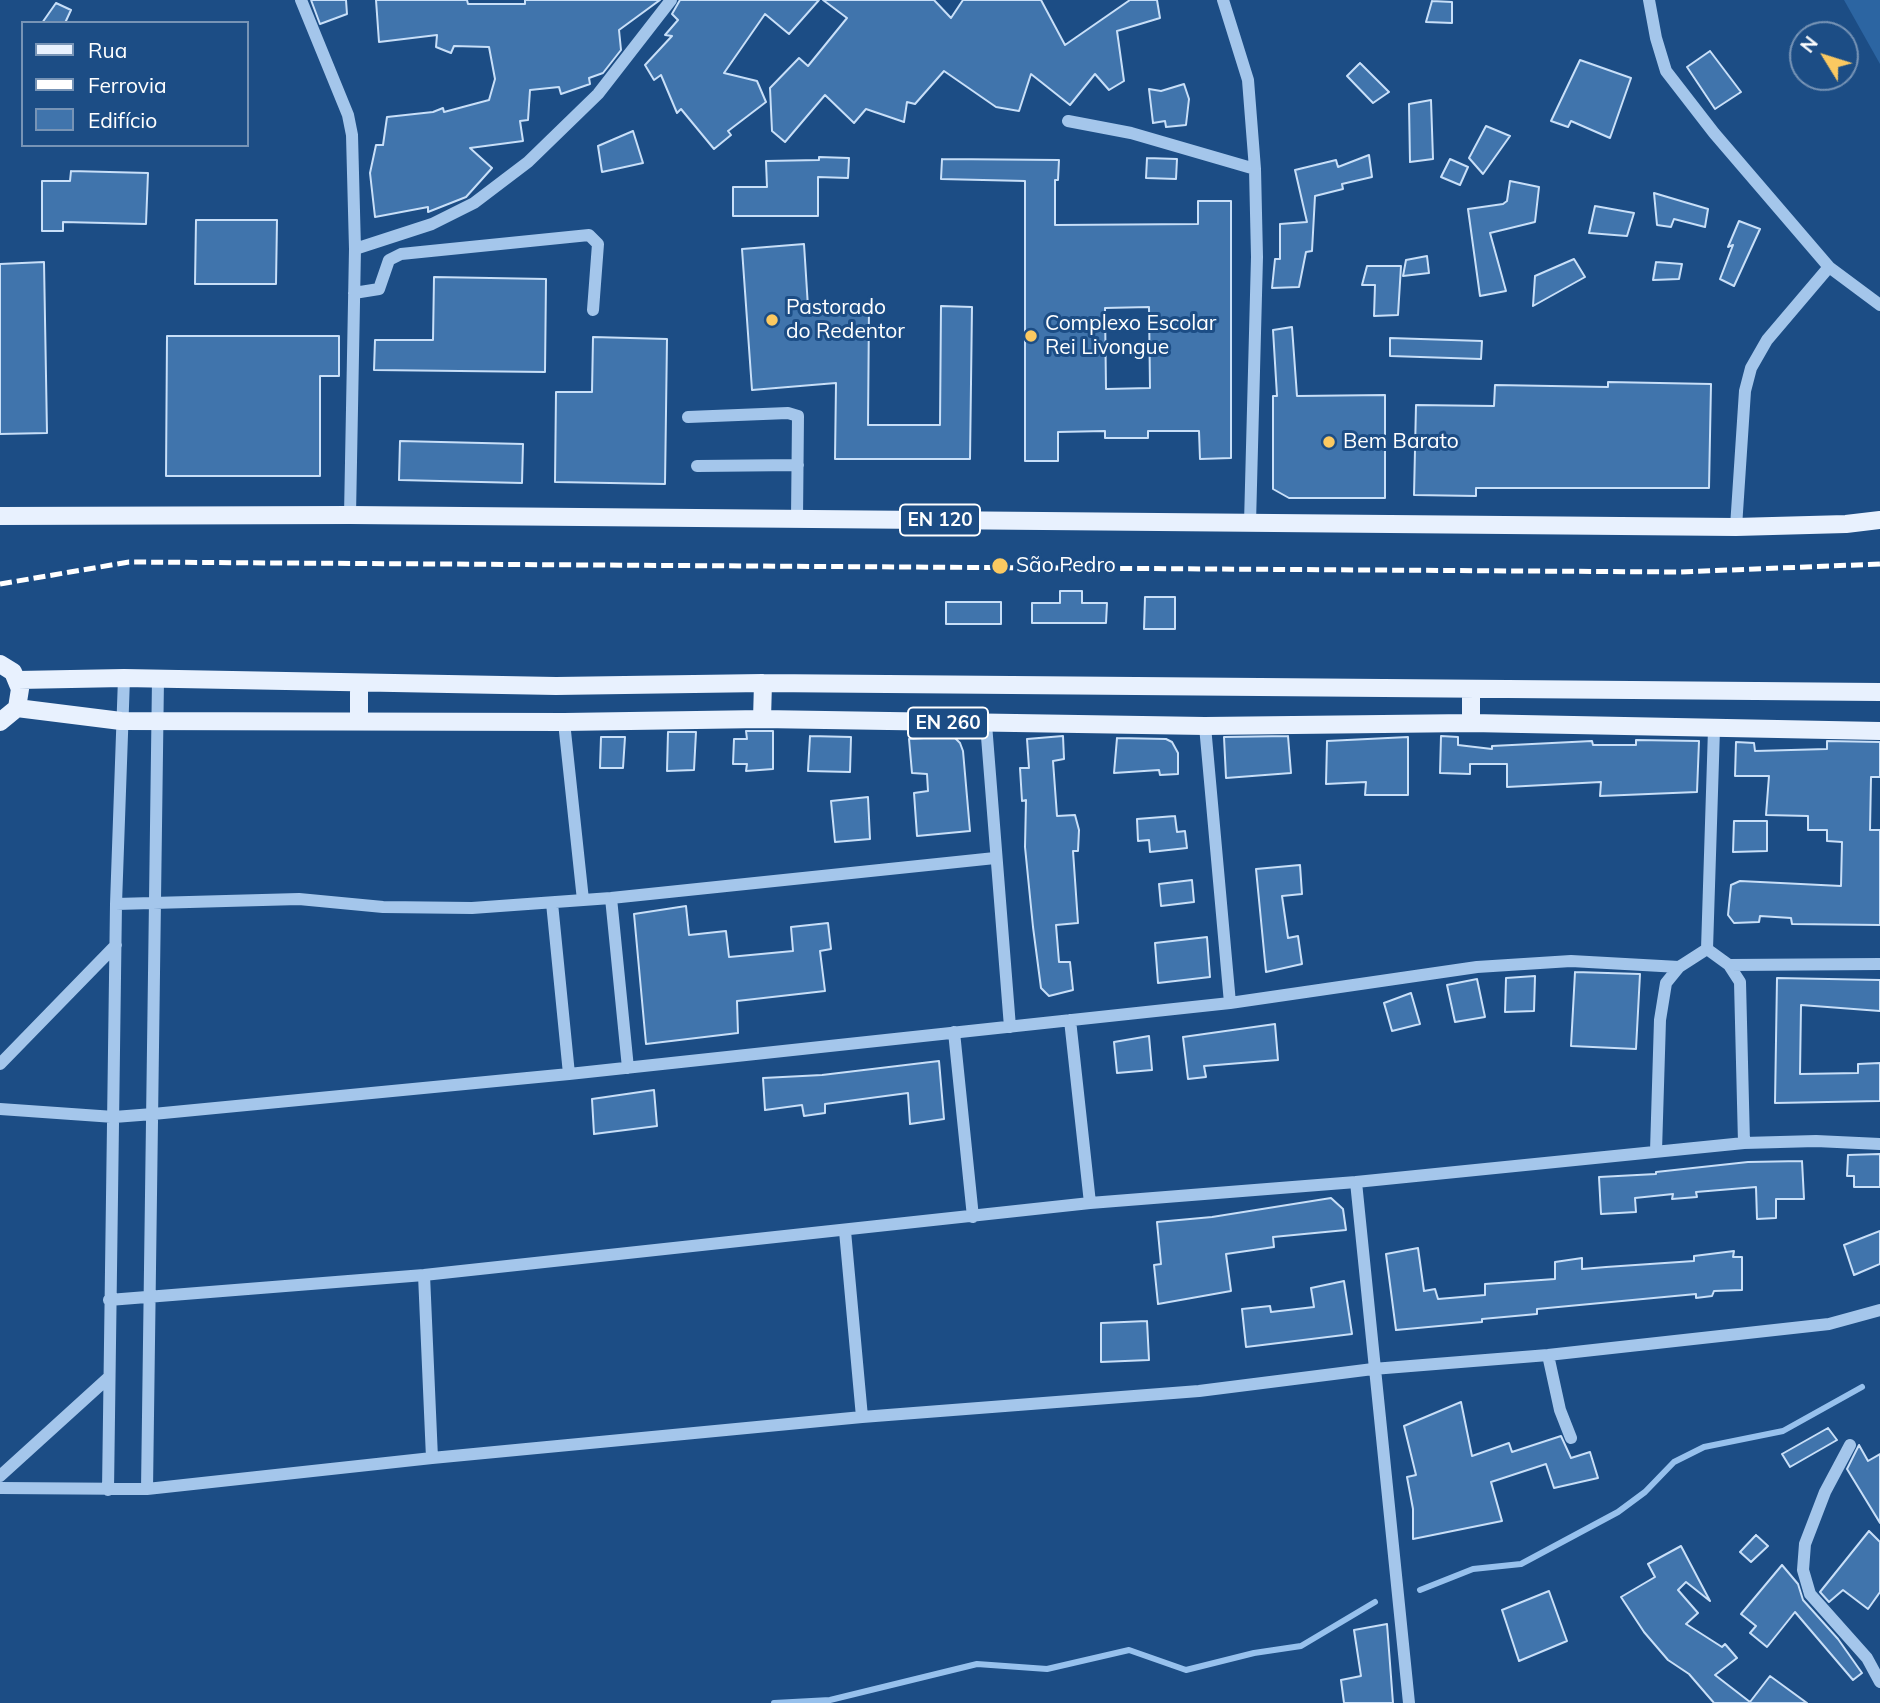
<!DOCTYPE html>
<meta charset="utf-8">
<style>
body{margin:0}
#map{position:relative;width:1880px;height:1703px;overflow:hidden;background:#1c4d85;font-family:Mulish,sans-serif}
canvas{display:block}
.legend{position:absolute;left:21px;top:21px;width:228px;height:126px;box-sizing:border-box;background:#1c4d85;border:2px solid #7794b6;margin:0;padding:9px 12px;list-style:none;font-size:21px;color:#fff}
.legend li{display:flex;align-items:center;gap:14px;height:35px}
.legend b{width:35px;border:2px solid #7794b6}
.north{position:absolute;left:1789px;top:21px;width:70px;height:70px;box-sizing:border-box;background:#1c4d85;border:2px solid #7794b6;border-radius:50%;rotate:308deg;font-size:19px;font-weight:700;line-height:28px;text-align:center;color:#fff}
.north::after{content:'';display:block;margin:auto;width:24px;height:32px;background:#fbc961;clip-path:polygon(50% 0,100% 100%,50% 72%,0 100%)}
</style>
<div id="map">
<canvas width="1880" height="1703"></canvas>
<ul class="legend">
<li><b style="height:9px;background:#e8f1fe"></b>Rua</li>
<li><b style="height:9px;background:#fff"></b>Ferrovia</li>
<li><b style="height:19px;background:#4074ac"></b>Edifício</li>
</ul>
<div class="north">N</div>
</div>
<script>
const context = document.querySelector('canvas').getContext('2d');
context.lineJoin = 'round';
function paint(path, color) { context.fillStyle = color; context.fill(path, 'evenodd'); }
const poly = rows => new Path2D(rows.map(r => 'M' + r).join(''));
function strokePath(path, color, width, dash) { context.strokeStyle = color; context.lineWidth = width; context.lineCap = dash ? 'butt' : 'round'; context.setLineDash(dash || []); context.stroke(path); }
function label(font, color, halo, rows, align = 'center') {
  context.font = font + ' Mulish,sans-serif'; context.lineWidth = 6; context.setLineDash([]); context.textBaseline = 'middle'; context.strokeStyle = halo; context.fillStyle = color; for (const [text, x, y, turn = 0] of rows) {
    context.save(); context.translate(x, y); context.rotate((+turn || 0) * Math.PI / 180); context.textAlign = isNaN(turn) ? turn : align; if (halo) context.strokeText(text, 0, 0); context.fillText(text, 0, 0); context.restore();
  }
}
paint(poly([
 [1844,0,1880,0,1880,65,1880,64]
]), '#2c65a2');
strokePath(poly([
 [1420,1590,1473,1569,1521,1564,1618,1512,1645,1492,1674,1462,1704,1447,1783,1431,1862,1387],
 [774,1703,830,1700,977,1664,1047,1669,1129,1650,1186,1670,1254,1653,1301,1646,1375,1602]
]), '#97c1ed', 6);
const building = poly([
 [311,0,346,0,347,14,320,24,311,0],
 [376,0,467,0,468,4,525,4,525,0,660,0,619,30,621,50,603,73,589,78,590,84,561,94,559,87,530,90,528,120,520,121,523,141,470,148,492,168,466,197,428,212,428,207,375,217,370,173,376,145,383,145,387,117,433,112,443,108,444,112,489,100,495,79,489,47,454,46,451,53,436,47,437,35,379,42,376,0],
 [680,0,819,0,789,34,765,14,724,73,757,81,766,102,728,131,731,135,714,149,681,109,677,113,661,75,654,80,645,65,672,36,665,35,678,20,672,14,680,0],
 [823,0,934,0,951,18,963,0,1041,0,1065,45,1130,0,1157,0,1160,18,1117,31,1124,81,1109,90,1095,74,1070,105,1031,74,1019,111,996,107,944,71,915,104,907,102,904,122,866,109,854,123,825,95,785,142,772,131,770,88,799,58,808,66,847,18,823,0],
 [1432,1,1452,2,1452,23,1426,22,1432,1],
 [56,3,71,10,65,23,42,23,56,3],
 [1710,51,1741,92,1715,109,1687,67,1710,51],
 [1580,60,1631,78,1610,138,1571,121,1568,127,1551,121,1580,60],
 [1360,63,1389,92,1373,103,1347,76,1360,63],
 [1184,84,1189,99,1186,125,1166,127,1165,121,1153,123,1149,89,1161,91,1184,84],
 [1431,100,1433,159,1410,162,1409,104,1431,100],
 [1486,126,1510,136,1483,174,1469,158,1486,126],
 [633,131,643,163,602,172,598,146,633,131],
 [1369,155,1372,177,1342,184,1343,189,1315,196,1312,251,1306,252,1299,287,1272,288,1275,259,1280,259,1280,224,1307,222,1295,170,1336,160,1338,167,1369,155],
 [819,157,849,158,848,178,818,177,818,216,733,216,733,187,767,187,766,161,819,160,819,157],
 [1147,158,1177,159,1176,179,1146,178,1147,158],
 [942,159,1059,160,1058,180,1055,180,1055,225,1198,224,1198,201,1231,201,1231,458,1200,459,1199,431,1148,431,1148,438,1105,438,1105,431,1058,432,1058,461,1025,461,1025,181,941,179,942,159],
 [1149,307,1150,388,1106,389,1105,308,1149,307],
 [1450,159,1468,167,1460,185,1441,177,1450,159],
 [71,171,148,173,146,224,63,222,63,231,42,231,42,181,70,181,71,171],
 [1510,181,1539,187,1535,222,1490,233,1506,291,1480,296,1468,209,1503,204,1507,201,1510,181],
 [1654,193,1708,209,1705,227,1674,219,1671,227,1657,225,1654,193],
 [1595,206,1634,213,1627,236,1589,233,1595,206],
 [196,220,277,220,276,284,195,284,196,220],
 [1739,221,1760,229,1734,286,1720,279,1733,245,1728,247,1739,221],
 [804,244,808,307,869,307,868,425,940,425,941,306,972,307,970,459,835,459,836,383,752,390,742,249,804,244],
 [1427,256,1429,273,1403,276,1406,260,1427,256],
 [1574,259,1585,277,1533,306,1535,276,1574,259],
 [44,262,47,433,0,434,0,264,44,262],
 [1656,262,1682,264,1679,279,1653,280,1656,262],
 [1367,266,1401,266,1398,315,1374,316,1375,285,1362,285,1367,266],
 [434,277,546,279,545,372,374,370,375,340,433,340,434,277],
 [1292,327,1297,396,1385,395,1385,498,1289,498,1273,489,1273,396,1277,396,1273,330,1292,327],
 [167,336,339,336,339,376,320,376,320,476,166,476,167,336],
 [593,337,667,339,665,484,555,482,556,392,592,392,593,337],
 [1390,338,1482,341,1481,359,1390,356,1390,338],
 [1608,382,1711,384,1709,488,1476,488,1476,496,1414,495,1416,405,1494,406,1495,385,1608,387,1608,382],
 [400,441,523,444,522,483,399,480,400,441],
 [1060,591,1082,591,1082,603,1107,603,1106,623,1032,623,1032,603,1060,603,1060,591],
 [1145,597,1175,597,1175,629,1144,629,1145,597],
 [946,602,1001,602,1001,624,946,624,946,602],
 [746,731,773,731,773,769,746,771,747,764,733,764,734,739,747,739,746,731],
 [668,732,696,732,694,770,667,771,668,732],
 [810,736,851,737,850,772,808,771,810,736],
 [953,736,960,743,963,751,970,831,917,836,914,793,928,791,927,774,912,773,909,739,953,736],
 [1063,736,1064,759,1053,761,1057,816,1075,815,1079,830,1078,851,1073,851,1078,923,1056,925,1059,962,1070,962,1073,990,1049,996,1041,988,1033,927,1025,847,1026,800,1022,801,1020,768,1029,768,1027,739,1063,736],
 [1288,736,1291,773,1226,778,1224,737,1288,736],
 [1441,736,1458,737,1458,745,1492,749,1492,746,1592,741,1593,745,1636,745,1636,740,1699,741,1697,792,1600,796,1601,782,1507,787,1507,764,1470,764,1470,774,1440,773,1441,736],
 [601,737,625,737,623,768,600,768,601,737],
 [1408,737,1408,795,1365,795,1366,782,1326,784,1327,741,1408,737],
 [1117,738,1166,739,1172,742,1178,753,1178,774,1160,775,1159,770,1114,773,1117,738],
 [1827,741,1880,742,1880,777,1871,777,1870,830,1880,830,1880,925,1792,924,1791,918,1760,916,1759,922,1734,923,1728,915,1731,885,1740,881,1841,886,1842,842,1827,841,1827,830,1808,830,1808,816,1766,815,1769,776,1735,776,1736,742,1754,743,1755,751,1827,749,1827,741],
 [868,797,870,839,835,842,831,801,868,797],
 [1175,816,1177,832,1185,831,1187,848,1150,852,1149,840,1138,841,1137,819,1175,816],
 [1734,821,1767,821,1767,851,1733,852,1734,821],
 [1300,865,1302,894,1282,896,1288,938,1298,936,1302,964,1266,972,1256,869,1300,865],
 [1192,880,1194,902,1161,906,1159,884,1192,880],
 [686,906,689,935,726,931,729,957,793,951,791,927,828,923,831,949,820,951,825,991,737,1001,738,1033,646,1044,634,914,686,906],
 [1207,937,1210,977,1158,983,1155,943,1207,937],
 [1575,972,1640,974,1636,1049,1571,1046,1575,972],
 [1535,976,1534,1011,1505,1012,1506,978,1535,976],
 [1777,978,1880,980,1880,1011,1801,1005,1800,1074,1858,1073,1858,1064,1880,1063,1880,1101,1775,1103,1777,978],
 [1477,979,1485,1017,1455,1022,1447,985,1477,979],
 [1411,993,1420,1024,1392,1031,1384,1003,1411,993],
 [1275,1024,1278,1060,1204,1066,1206,1077,1188,1079,1183,1037,1275,1024],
 [1149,1036,1152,1070,1117,1073,1114,1042,1149,1036],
 [939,1061,944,1119,910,1124,908,1093,825,1104,825,1113,804,1116,802,1105,765,1110,763,1078,822,1075,939,1061],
 [654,1090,657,1126,594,1134,592,1099,654,1090],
 [1880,1154,1880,1187,1854,1187,1854,1176,1847,1176,1848,1155,1880,1154],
 [1802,1161,1804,1199,1776,1199,1776,1218,1757,1219,1756,1187,1696,1192,1697,1197,1672,1199,1673,1194,1635,1198,1636,1212,1601,1214,1599,1177,1656,1174,1656,1172,1748,1162,1802,1161],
 [1331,1198,1343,1209,1346,1230,1273,1237,1274,1247,1226,1254,1231,1291,1158,1304,1154,1265,1161,1264,1157,1222,1212,1217,1331,1198],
 [1880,1231,1880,1264,1854,1275,1844,1245,1880,1231],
 [1418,1248,1424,1291,1435,1289,1438,1299,1485,1295,1485,1284,1555,1279,1555,1262,1582,1258,1582,1269,1606,1267,1694,1261,1694,1256,1734,1251,1733,1257,1742,1257,1742,1290,1714,1291,1712,1296,1696,1298,1696,1294,1537,1309,1537,1314,1482,1319,1482,1322,1396,1330,1386,1254,1418,1248],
 [1344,1281,1352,1334,1246,1347,1242,1309,1270,1306,1271,1312,1314,1307,1311,1288,1344,1281],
 [1147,1321,1149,1360,1101,1362,1101,1323,1147,1321],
 [1461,1402,1472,1456,1509,1443,1512,1452,1561,1436,1571,1458,1590,1452,1598,1478,1554,1488,1546,1464,1491,1482,1502,1521,1413,1539,1413,1509,1407,1477,1416,1475,1404,1426,1461,1402],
 [1828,1428,1837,1440,1790,1467,1782,1454,1828,1428],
 [1859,1445,1868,1461,1880,1454,1880,1523,1847,1469,1859,1445],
 [1869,1531,1880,1542,1880,1592,1868,1609,1843,1590,1829,1602,1820,1592,1869,1531],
 [1756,1535,1768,1546,1751,1562,1740,1552,1756,1535],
 [1681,1546,1710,1601,1686,1582,1678,1590,1698,1613,1686,1624,1722,1647,1725,1644,1737,1658,1715,1675,1750,1702,1770,1676,1807,1703,1714,1703,1689,1674,1668,1660,1644,1632,1621,1597,1655,1577,1648,1564,1681,1546],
 [1782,1565,1798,1584,1803,1600,1838,1639,1862,1673,1853,1680,1795,1612,1767,1647,1750,1633,1756,1626,1741,1614,1782,1565],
 [1549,1591,1567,1641,1519,1661,1502,1610,1549,1591],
 [1387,1624,1393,1703,1344,1703,1341,1680,1361,1676,1354,1630,1387,1624]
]);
paint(building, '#4074ac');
strokePath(building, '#c8dff8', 2);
strokePath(poly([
 [301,0,348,115,352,135,355,249],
 [1223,0,1248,80,1255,169,1257,257,1250,523],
 [1649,0,1656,38,1666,71,1714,133,1829,267,1880,305],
 [1068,121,1131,133,1255,169],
 [354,293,379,289,389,260,401,254,589,235,598,244,593,310],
 [688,417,788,413,798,416,797,518],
 [697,466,798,465],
 [350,515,355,249,432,224,474,203,528,162,598,94,671,0],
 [1736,527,1745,391,1751,368,1767,340,1829,267],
 [564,722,583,900],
 [986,724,1010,1027],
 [1205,726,1230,1003],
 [611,898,628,1068],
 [552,903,569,1074],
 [116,904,299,899,383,907,472,908,611,898,995,858],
 [1707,949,1714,729],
 [1707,949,1729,965,1740,982,1744,1143],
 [1729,965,1880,964],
 [1070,1020,1090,1203],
 [954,1032,973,1217],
 [0,1064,116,945],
 [0,1109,114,1117,153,1114,569,1074,1230,1003,1477,967,1571,961,1679,967],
 [1656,1151,1660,1020,1666,983,1679,967,1707,949],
 [1356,1182,1409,1703],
 [845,1231,862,1417],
 [424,1275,432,1458],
 [109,1300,424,1275,1090,1203,1356,1182,1744,1143,1816,1141,1880,1144],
 [1548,1355,1560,1410,1571,1438],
 [1850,1445,1825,1492,1805,1544,1803,1570,1810,1594,1867,1658,1880,1682],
 [0,1476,108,1378],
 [0,1488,147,1489,432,1458,862,1417,1199,1391,1373,1369,1548,1355,1829,1324,1880,1310],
 [147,1489,158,679],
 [108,1490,116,904,124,678]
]), '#a4c6eb', 12);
strokePath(poly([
 [0,516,350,515,1736,527,1846,524,1880,520],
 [0,664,13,672,20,689,17,708,0,722],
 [18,680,124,678,556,686,763,683,1880,692],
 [17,708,121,721,564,722,762,719,1205,726,1471,723,1880,731],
 [762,719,763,683],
 [359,721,359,684],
 [1471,723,1471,689]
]), '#e8f1fe', 18);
strokePath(poly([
 [0,584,129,562,1679,572,1880,564]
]), '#fff', 5, [12, 5]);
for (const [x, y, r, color] of [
 [772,320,7,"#fbc961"],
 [1031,336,7,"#fbc961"],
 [1329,442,7,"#fbc961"],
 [1000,566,9,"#fbc961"]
]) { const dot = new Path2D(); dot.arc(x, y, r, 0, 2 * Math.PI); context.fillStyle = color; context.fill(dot); strokePath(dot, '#1c4d85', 2.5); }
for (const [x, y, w] of [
 [940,520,80],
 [948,723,80]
]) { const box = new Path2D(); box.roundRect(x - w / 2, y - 15.5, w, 31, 5); context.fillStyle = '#1c4d85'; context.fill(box); strokePath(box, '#fff', 2); }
label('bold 19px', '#fff', null, [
 ["EN 120",940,520],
 ["EN 260",948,723]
]);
label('21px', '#fff', '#1c4d85', [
 ["Pastorado",786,308],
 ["do Redentor",786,332],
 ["Complexo Escolar",1045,324],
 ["Rei Livongue",1045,348],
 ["Bem Barato",1343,442],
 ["São Pedro",1016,566]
], 'left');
</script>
